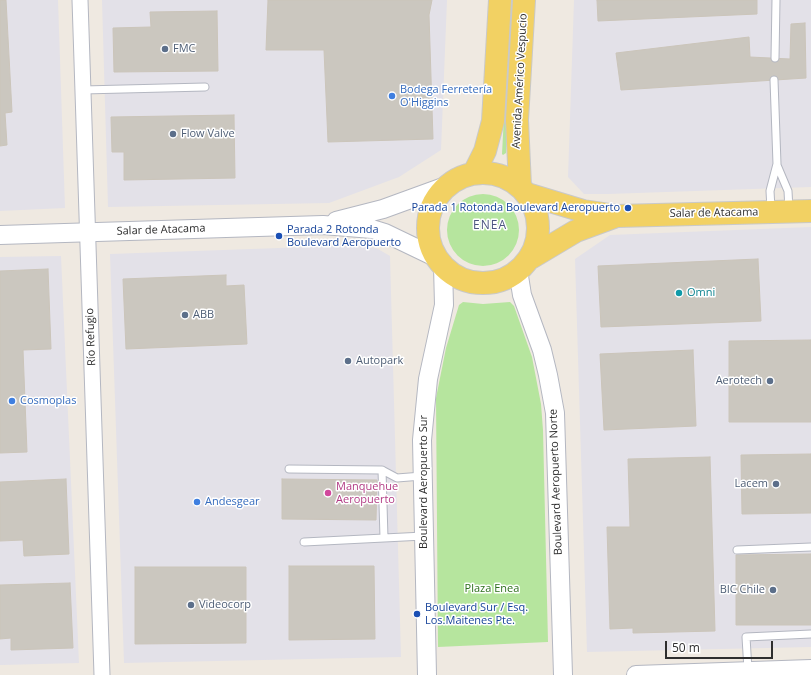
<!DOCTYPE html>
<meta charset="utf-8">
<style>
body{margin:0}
#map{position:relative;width:811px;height:675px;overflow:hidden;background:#efe9e1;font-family:"Open Sans",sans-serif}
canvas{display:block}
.scale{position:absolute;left:665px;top:641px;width:108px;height:18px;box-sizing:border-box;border:2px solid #2e2e2e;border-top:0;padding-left:5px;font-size:12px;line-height:14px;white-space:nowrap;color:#2e2e2e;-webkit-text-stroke:3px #fff;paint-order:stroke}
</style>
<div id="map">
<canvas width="811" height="675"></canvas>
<div class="scale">50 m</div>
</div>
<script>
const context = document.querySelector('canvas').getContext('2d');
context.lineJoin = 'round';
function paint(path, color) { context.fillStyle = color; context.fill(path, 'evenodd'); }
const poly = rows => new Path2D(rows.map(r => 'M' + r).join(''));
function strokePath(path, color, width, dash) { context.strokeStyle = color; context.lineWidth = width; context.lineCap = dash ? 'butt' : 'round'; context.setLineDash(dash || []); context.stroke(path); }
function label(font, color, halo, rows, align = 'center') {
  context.font = font + ' "Open Sans",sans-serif'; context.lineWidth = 3; context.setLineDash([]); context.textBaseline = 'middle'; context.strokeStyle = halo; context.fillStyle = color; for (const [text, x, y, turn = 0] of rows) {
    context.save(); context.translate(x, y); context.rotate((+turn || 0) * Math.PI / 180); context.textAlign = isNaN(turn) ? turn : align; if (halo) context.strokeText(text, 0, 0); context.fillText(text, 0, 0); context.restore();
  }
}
paint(poly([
 [0,0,58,0,65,208,0,211],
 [102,0,447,0,441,150,399,177,329,203,108,207],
 [574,0,811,0,811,187,608,194,584,194,568,177],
 [811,227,811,647,587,652,575,259,610,235],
 [364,245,378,249,390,256,401,657,124,663,110,254],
 [61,256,79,663,2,665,0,665,0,257]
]), '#e3e1e8');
paint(poly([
 [510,0,514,0,506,153,503,155,502,154],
 '447 230a36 36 0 1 1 72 0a36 36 0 1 1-72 0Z',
 [463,302,483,304,510,302,514,306,532,357,541,404,543,430,548,642,438,647,436,398,446,348,459,305]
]), '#b6e59e');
const building = poly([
 [0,0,6,0,12,112,5,113,7,145,0,146,0,0],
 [268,0,432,0,429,15,433,139,328,142,324,50,266,50,268,0],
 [597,0,757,0,757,14,598,21,597,0],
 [217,11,218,71,114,72,113,28,151,27,150,12,217,11],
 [805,23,806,78,621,90,616,53,749,37,750,57,790,59,791,24,805,23],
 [234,115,235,178,124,180,124,152,112,152,111,117,234,115],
 [758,259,761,321,601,327,598,266,758,259],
 [48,269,51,349,23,350,27,452,0,453,0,271,48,269],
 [226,275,226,286,244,285,247,344,126,349,123,279,226,275],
 [811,340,811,422,729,422,729,341,811,340],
 [693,350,696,426,604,430,600,354,693,350],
 [811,454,811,513,742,514,741,455,811,454],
 [710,457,715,631,633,633,633,628,610,629,607,527,630,527,628,459,710,457],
 [66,479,69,554,24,556,23,540,0,541,0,482,66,479],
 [282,479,377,480,376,520,282,519,282,479],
 [811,554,811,625,736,625,736,555,811,554],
 [289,566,374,566,375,639,289,640,289,566],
 [135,567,246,567,246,643,135,644,135,567],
 [70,583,73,648,11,650,11,638,0,639,0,585,70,583]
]);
paint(building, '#cbc7bf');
strokePath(building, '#cbc5ba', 1);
const service = poly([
 [775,58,776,0],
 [83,90,205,87],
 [777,165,788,191,789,210],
 [771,209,770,191,777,164,774,80],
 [289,469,382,470,397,478,422,476],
 [382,470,384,538],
 [304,542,424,536],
 [737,550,811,547],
 [748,670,746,637,811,634]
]);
const minor = poly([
 [80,0,102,675]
]);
const tertiary = poly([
 [336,221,383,209,449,185],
 [0,235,323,225,372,229,385,233,437,258],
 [518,270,522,295,542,350,548,375,555,413,563,675],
 [427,675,422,440,428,379,444,305,443,266],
 [636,675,811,669]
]);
const primary = poly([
 '428 228a55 55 0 1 1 110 0a55 55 0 1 1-110 0Z',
 [474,173,485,151,493,121,500,0],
 [520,186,517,120,524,0],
 [527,194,583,211,617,216,811,211],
 [529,259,576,231,614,217]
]);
strokePath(service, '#b4b7c1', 9);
strokePath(minor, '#b4b7c1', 17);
strokePath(tertiary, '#b4b7c1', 20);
strokePath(primary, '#c9c9c9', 24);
strokePath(service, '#fff', 7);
strokePath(minor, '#fff', 15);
strokePath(tertiary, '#fff', 18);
strokePath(primary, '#f2d163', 22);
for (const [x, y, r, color] of [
 [165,49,4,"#5c6f8a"],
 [392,96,4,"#3f7fe0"],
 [173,134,4,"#5c6f8a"],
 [628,208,4,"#1a4fb4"],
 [279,236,4,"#1a4fb4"],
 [679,293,4,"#0f9aa8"],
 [185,315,4,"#5c6f8a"],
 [348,361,4,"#5c6f8a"],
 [770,381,4,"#5c6f8a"],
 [12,401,4,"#3f7fe0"],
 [776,484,4,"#5c6f8a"],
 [328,493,4,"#d1479c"],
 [197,502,4,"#3f7fe0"],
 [773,590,4,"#5c6f8a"],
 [191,605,4,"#5c6f8a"],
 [417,614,4,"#1a4fb4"]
]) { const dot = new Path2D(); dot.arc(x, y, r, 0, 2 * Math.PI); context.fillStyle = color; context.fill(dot); strokePath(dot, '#fff', 1.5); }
label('11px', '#4e5e75', '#fff', [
 ["FMC",173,49],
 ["Flow Valve",181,134],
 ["ABB",193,315],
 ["Autopark",356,361],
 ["Aerotech",762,381,"right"],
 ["Lacem",768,484,"right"],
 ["BIC Chile",765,590,"right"],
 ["Videocorp",199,605]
], 'left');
label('11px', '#2e2e2e', '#fff', [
 ["Avenida Américo Vespucio",520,81,-87],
 ["Salar de Atacama",714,213,-1],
 ["Salar de Atacama",161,230,-2],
 ["Río Refugio",91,337,-92],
 ["Boulevard Aeropuerto Sur",424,482,-90],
 ["Boulevard Aeropuerto Norte",556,482,-92]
]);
label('11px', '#366cbe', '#fff', [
 ["Bodega Ferretería",400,90],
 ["O'Higgins",400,103],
 ["Cosmoplas",20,401],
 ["Andesgear",205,502]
], 'left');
label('11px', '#164399', '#fff', [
 ["Parada 1 Rotonda Boulevard Aeropuerto",620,208,"right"],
 ["Parada 2 Rotonda",287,230],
 ["Boulevard Aeropuerto",287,243],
 ["Boulevard Sur / Esq.",425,608],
 ["Los.Maitenes Pte.",425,621]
], 'left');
label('11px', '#0d838f', '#fff', [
 ["Omni",687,293]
], 'left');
label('11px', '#b23c85', '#fff', [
 ["Manquehue",336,487],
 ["Aeropuerto",336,500]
], 'left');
label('11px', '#2c6e1b', '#fff', [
 ["Plaza Enea",492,589]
]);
context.letterSpacing = '1px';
label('12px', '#4d5680', '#fff', [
 ["ENEA",490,226]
]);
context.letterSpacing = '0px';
</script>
